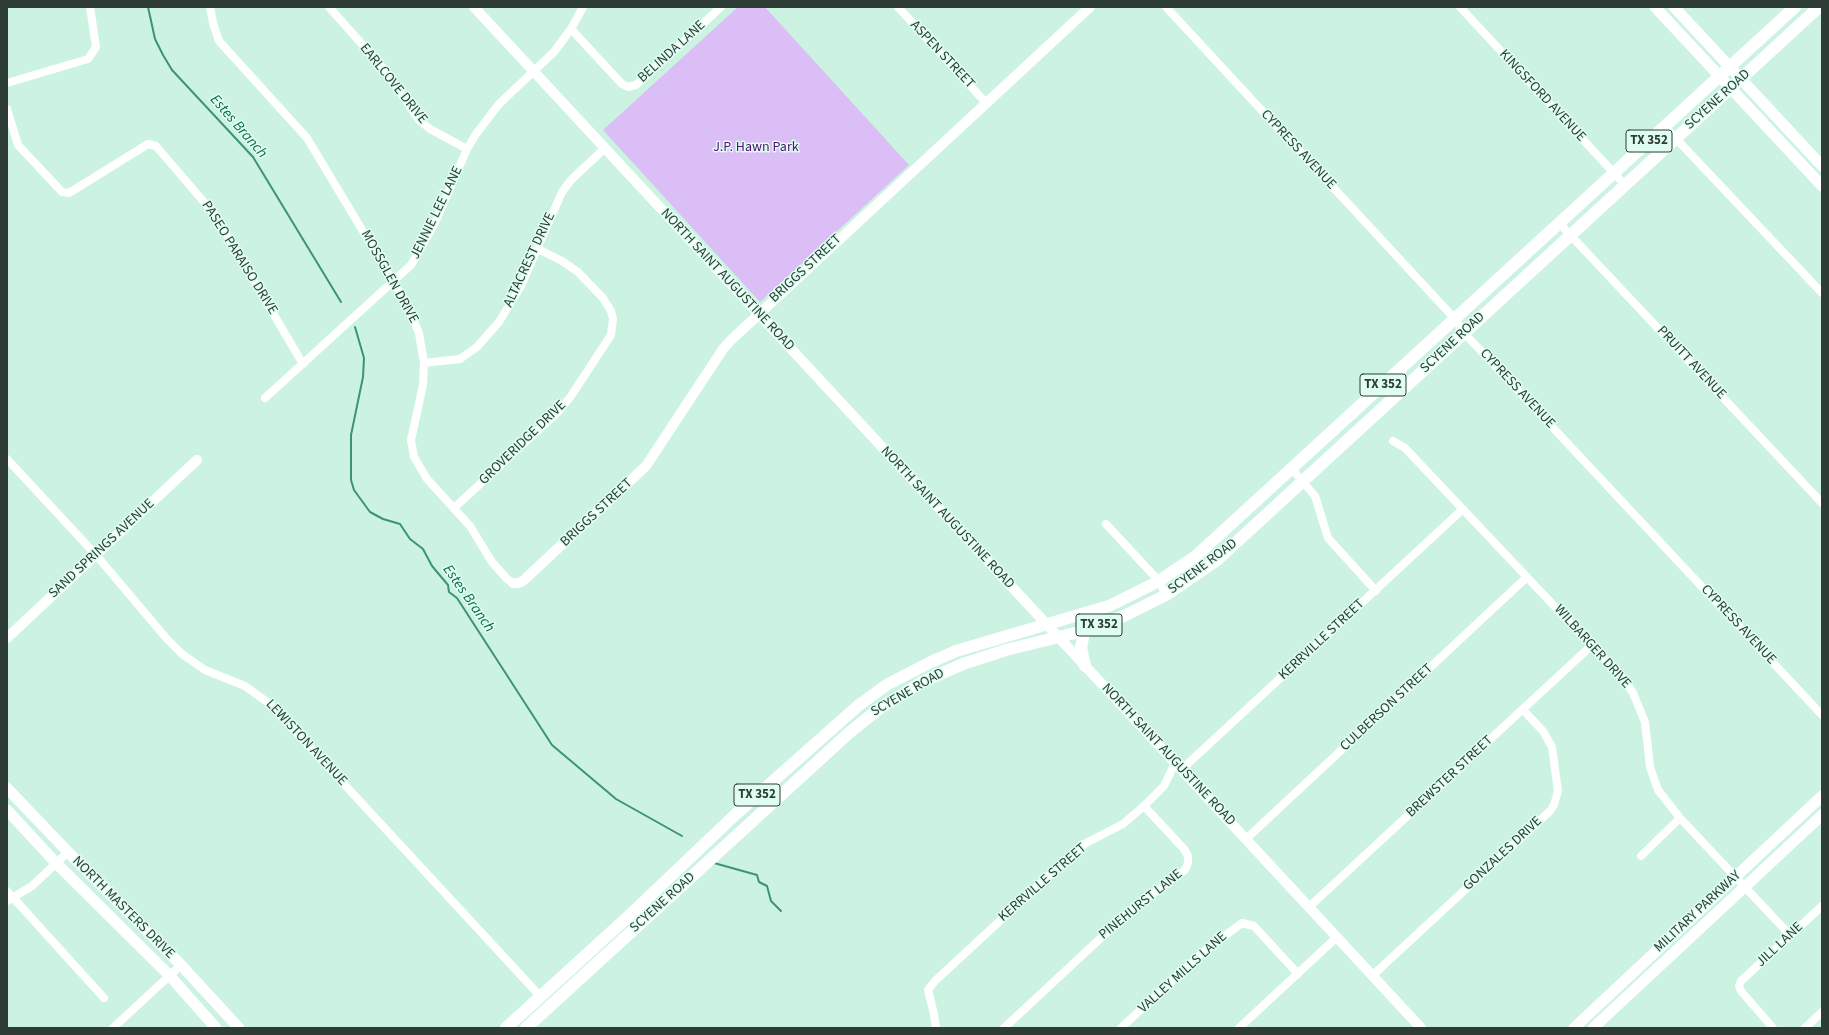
<!DOCTYPE html>
<style>
body{margin:0}
#map{position:relative;width:1829px;height:1035px;overflow:hidden;background:#ccf3e2;font-family:"Source Sans 3",sans-serif}
canvas{display:block}
.frame{position:absolute;inset:0;border:8px solid #2d3d36;pointer-events:none}
</style>
<div id="map">
<canvas width="1829" height="1035"></canvas>
<div class="frame"></div>
</div>
<script>
const context = document.querySelector('canvas').getContext('2d');
context.lineJoin = 'round';
function paint(path, color) { context.fillStyle = color; context.fill(path, 'evenodd'); }
const poly = rows => new Path2D(rows.map(r => 'M' + r).join(''));
function strokePath(path, color, width, dash) { context.strokeStyle = color; context.lineWidth = width; context.lineCap = dash ? 'butt' : 'round'; context.setLineDash(dash || []); context.stroke(path); }
function label(font, color, halo, rows, align = 'center') {
  context.font = font + ' "Source Sans 3",sans-serif'; context.lineWidth = 3; context.setLineDash([]); context.textBaseline = 'middle'; context.strokeStyle = halo; context.fillStyle = color; for (const [text, x, y, turn = 0] of rows) {
    context.save(); context.translate(x, y); context.rotate((+turn || 0) * Math.PI / 180); context.textAlign = isNaN(turn) ? turn : align; if (halo) context.strokeText(text, 0, 0); context.fillText(text, 0, 0); context.restore();
  }
}
paint(poly([
 [738,7,765,7,909,165,760,302,603,130]
]), '#dabef5');
strokePath(poly([
 [148,7,155,39,163,55,172,70,253,157,341,302],
 [355,327,364,358,363,377,351,435,351,480,354,490,370,512,383,519,400,524,410,539,423,549,432,566,448,585,449,592,457,598,552,745,616,799,682,836],
 [714,863,757,875,759,882,767,886,771,901,781,911]
]), '#3d9376', 2);
strokePath(poly([
 [210,7,213,23,219,41,307,138,406,303,419,333,424,363,423,385,411,440,414,457,427,479,470,526,492,562,507,579,513,583],
 [329,7,384,69,419,120,430,129,467,149],
 [898,7,987,104],
 [1166,7,1455,319,1464,333,1482,352,1822,715],
 [1460,7,1625,185],
 [571,29,622,84,628,87,636,85,721,7],
 [7,83,88,59,96,47,90,7],
 [7,109,18,145,62,192,69,193,148,144,156,146,215,215,303,364],
 [1665,127,1822,293],
 [1559,223,1822,503],
 [424,363,460,359,477,347,499,322,521,286,562,192,571,180,604,149],
 [265,398,411,265,435,223,467,149,476,134,499,104,554,52,571,29,583,7],
 [1393,441,1405,448,1626,682,1633,693,1645,722,1650,767,1658,790,1680,818,1790,935],
 [7,459,96,555,167,639,182,654,205,670,245,686,270,704,540,996],
 [1292,469,1315,496,1328,538,1376,591],
 [454,508,559,411,571,396,611,335,613,319,611,311,603,298,578,272,562,261,538,249],
 [1106,524,1159,581,1166,595],
 [1181,770,1463,509],
 [1246,839,1527,577],
 [1641,856,1680,818],
 [7,891,104,998],
 [7,901,32,886,68,852],
 [1309,907,1591,646],
 [1372,976,1550,811,1554,805,1558,791,1552,747,1543,731,1523,710],
 [113,1028,181,965],
 [936,1028,934,1014,928,990,935,981,1073,853,1086,843,1123,824,1144,806,1164,786,1175,763],
 [1004,1028,1131,910,1185,870,1188,863,1188,856,1184,849,1144,806],
 [1121,1028,1202,953,1242,923,1254,926,1298,974],
 [1239,1028,1337,937],
 [1773,1028,1741,991,1739,986,1741,981,1822,906],
 [1805,1028,1822,1012]
]), '#fff', 8);
strokePath(poly([
 [474,7,1421,1028],
 [513,583,519,583,524,580,646,466,723,349,731,340,1090,7],
 [7,638,197,460]
]), '#fff', 10);
strokePath(poly([
 [1655,7,1822,186],
 [1674,7,1822,166],
 [7,788,68,852,181,965,239,1028],
 [7,810,56,863,169,975,216,1028],
 [1574,1028,1822,796],
 [1593,1028,1822,815]
]), '#fff', 11);
strokePath(poly([
 [1085,666,1081,647,1084,634,1089,628],
 [506,1028,631,914,736,814,859,705,888,684,931,662,956,651,1109,606,1159,581,1196,556,1795,7],
 [526,1028,850,732,880,708,922,682,963,664,1006,650,1079,632,1124,616,1166,595,1217,560,1819,7]
]), '#fff', 12);
for (const [x, y, w] of [
 [1649,141,46],
 [1383,385,46],
 [1099,625,46],
 [757,795,46]
]) { const box = new Path2D(); box.roundRect(x - w / 2, y - 11, w, 22, 3); context.fillStyle = '#dffef1'; context.fill(box); strokePath(box, '#2d3d36', 1); }
label('bold 13px', '#2d3d36', null, [
 ["TX 352",1649,141],
 ["TX 352",1383,385],
 ["TX 352",1099,625],
 ["TX 352",757,795]
]);
label('14px', '#2d3d36', '#dffef1', [
 ["BELINDA LANE",672,52,-42],
 ["ASPEN STREET",942,55,47],
 ["EARLCOVE DRIVE",393,84,51],
 ["KINGSFORD AVENUE",1542,96,47],
 ["SCYENE ROAD",1718,100,-42],
 ["CYPRESS AVENUE",1298,150,47],
 ["JENNIE LEE LANE",437,213,-64],
 ["PASEO PARAISO DRIVE",239,258,58],
 ["ALTACREST DRIVE",530,260,-65],
 ["BRIGGS STREET",806,269,-43],
 ["MOSSGLEN DRIVE",389,277,61],
 ["NORTH SAINT AUGUSTINE ROAD",727,280,47],
 ["SCYENE ROAD",1453,343,-43],
 ["PRUITT AVENUE",1691,363,47],
 ["CYPRESS AVENUE",1517,389,47],
 ["GROVERIDGE DRIVE",523,443,-44],
 ["BRIGGS STREET",597,513,-43],
 ["NORTH SAINT AUGUSTINE ROAD",947,518,47],
 ["SAND SPRINGS AVENUE",102,549,-43],
 ["SCYENE ROAD",1203,567,-37],
 ["CYPRESS AVENUE",1738,625,47],
 ["KERRVILLE STREET",1322,640,-43],
 ["WILBARGER DRIVE",1592,647,48],
 ["SCYENE ROAD",908,693,-30],
 ["CULBERSON STREET",1387,708,-43],
 ["LEWISTON AVENUE",306,743,47],
 ["NORTH SAINT AUGUSTINE ROAD",1168,755,47],
 ["BREWSTER STREET",1450,777,-43],
 ["GONZALES DRIVE",1503,854,-43],
 ["KERRVILLE STREET",1043,883,-41],
 ["SCYENE ROAD",663,903,-42],
 ["PINEHURST LANE",1141,905,-39],
 ["NORTH MASTERS DRIVE",123,908,45],
 ["MILITARY PARKWAY",1698,912,-43],
 ["JILL LANE",1780,945,-43],
 ["VALLEY MILLS LANE",1183,973,-42]
]);
label('14px', '#4e1472', '#dffef1', [
 ["J.P. Hawn Park",756,148]
]);
label('italic 15px', '#0c684d', '#dffef1', [
 ["Estes Branch",238,127,49],
 ["Estes Branch",468,599,55]
]);
</script>
